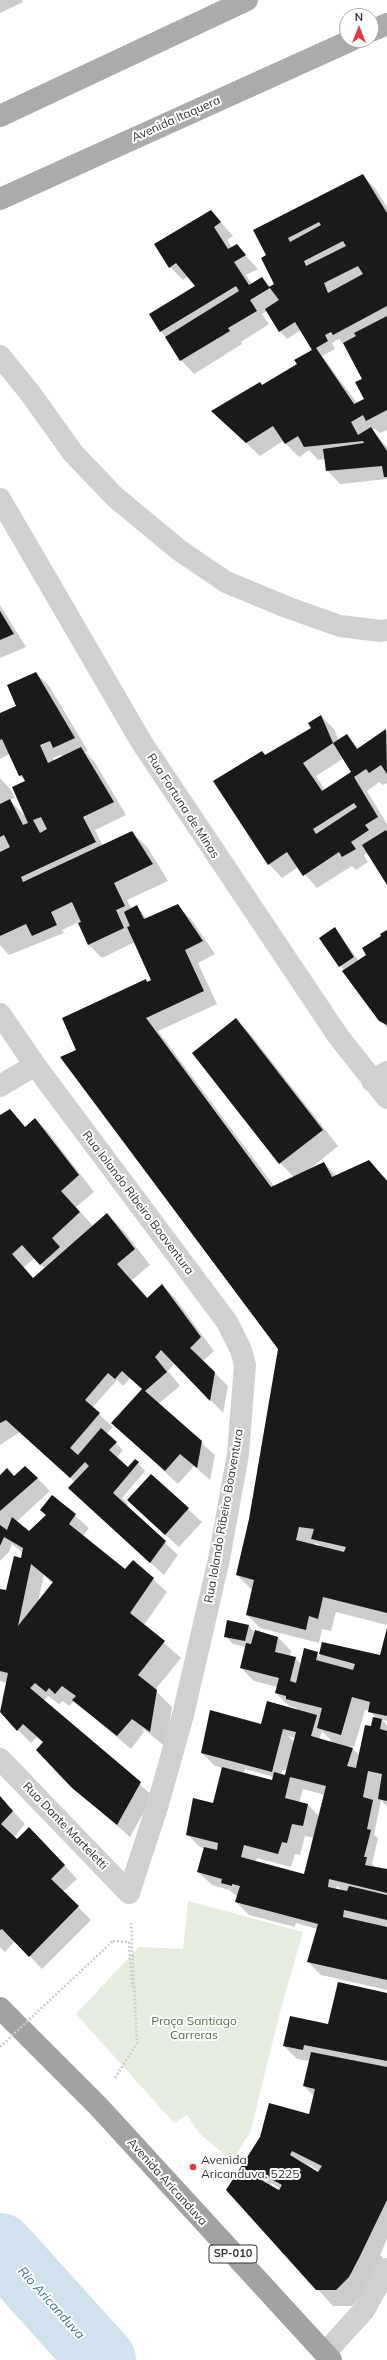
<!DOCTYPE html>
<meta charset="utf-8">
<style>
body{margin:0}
#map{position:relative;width:387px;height:2360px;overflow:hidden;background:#fff;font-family:Mulish,sans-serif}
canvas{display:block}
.north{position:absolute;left:339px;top:8px;width:40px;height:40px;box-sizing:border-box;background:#fff;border:1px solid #adadad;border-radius:50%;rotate:0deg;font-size:11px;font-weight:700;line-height:16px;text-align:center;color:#333}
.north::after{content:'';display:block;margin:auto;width:14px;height:18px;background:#e63946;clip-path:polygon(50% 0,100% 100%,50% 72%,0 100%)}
</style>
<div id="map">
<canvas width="387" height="2360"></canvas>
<div class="north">N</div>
</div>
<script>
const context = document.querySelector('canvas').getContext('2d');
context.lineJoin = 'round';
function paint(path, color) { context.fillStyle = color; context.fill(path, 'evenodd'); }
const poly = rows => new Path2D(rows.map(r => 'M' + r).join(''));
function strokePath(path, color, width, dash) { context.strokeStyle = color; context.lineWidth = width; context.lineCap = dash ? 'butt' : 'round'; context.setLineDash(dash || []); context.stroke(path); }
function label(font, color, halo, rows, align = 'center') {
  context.font = font + ' Mulish,sans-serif'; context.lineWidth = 4; context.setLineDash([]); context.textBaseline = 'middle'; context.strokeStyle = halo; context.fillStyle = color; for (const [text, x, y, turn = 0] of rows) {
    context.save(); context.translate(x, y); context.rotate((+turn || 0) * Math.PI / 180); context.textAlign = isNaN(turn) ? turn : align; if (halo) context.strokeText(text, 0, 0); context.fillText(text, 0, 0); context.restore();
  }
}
paint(poly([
 [188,1901,303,1932,280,2012,250,2133,232,2161,200,2134,187,2115,174,2123,76,2014,139,1947,183,1949]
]), '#e6ecdf');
paint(poly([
 [0,0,22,0,23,2,0,13],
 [362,175,375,188,387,207,387,430,380,433,375,429,372,430,387,447,387,479,340,484,327,470,325,459,318,460,309,450,299,457,283,441,260,456,213,412,263,386,298,364,314,350,301,330,287,339,280,331,267,311,262,314,269,324,241,342,242,344,194,374,181,360,161,331,197,286,189,276,183,280,170,267,211,211,233,236,227,240,232,248,237,246,258,269,246,275,252,284,262,278,271,287,275,284,262,259],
 [339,339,346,346,363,379,365,399,357,403,322,356,335,349,332,343],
 [0,605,26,647,0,658],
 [36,673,49,686,88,751,85,752,94,761,126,815,95,830,103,846,132,832,148,848,168,881,127,900,132,909,137,907,147,919,177,905,191,919,215,954,198,963,217,1004,158,1031,274,1186,294,1177,280,1163,194,1053,236,1020,252,1036,338,1146,309,1170,324,1163,336,1176,369,1161,387,1180,387,1625,336,1612,331,1631,322,1629,319,1643,260,1628,247,1615,253,1591,237,1575,250,1519,279,1349,78,1050,146,980,148,982,153,980,135,942,102,958,89,945,79,922,62,930,64,933,9,955,0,945,0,778,10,789,15,798,9,800,26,817,26,781,20,776,10,754,0,759,0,714,17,707],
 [61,755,63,757,54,761,53,758],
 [315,1543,318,1544,321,1547,314,1546],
 [321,716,334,729,339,741,347,736,359,748,386,731,387,732,387,783,383,785,379,782,367,791,387,824,387,883,368,853,364,855,368,862,356,870,352,866,317,888,298,867,282,878,269,864,214,781,262,752,266,755,313,728],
 [344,758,353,773,325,790,316,776],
 [334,928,359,961,367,956,387,931,387,1028,320,938],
 [9,1110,26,1127,35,1119,48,1132,94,1192,76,1207,93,1226,107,1214,123,1230,150,1265,132,1280,148,1298,162,1285,175,1298,214,1351,203,1361,228,1386,223,1413,175,1363,168,1371,180,1386,158,1404,215,1455,210,1480,194,1466,178,1484,113,1423,143,1389,130,1378,123,1386,117,1380,92,1408,113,1427,106,1434,123,1450,116,1458,128,1468,135,1460,145,1471,122,1498,128,1504,126,1506,178,1555,164,1575,83,1501,75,1482,20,1432,0,1445,0,1116],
 [35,1258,45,1269,34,1279,24,1267],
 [151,1475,202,1522,179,1547,141,1513],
 [0,1476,37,1478,50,1491,16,1522,29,1532,46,1515,41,1510,52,1496,89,1528,83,1536,125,1570,133,1561,167,1592,144,1625,181,1658,155,1690,172,1707,166,1747,142,1728,144,1732,131,1749,74,1701,69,1706,63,1701,59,1704,48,1696,44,1701,153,1796,130,1837,73,1787,44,1743,37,1737,31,1743,18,1730,7,1683,0,1681,0,1590,7,1592,23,1553,12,1544,9,1552,0,1561],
 [44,1575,53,1584,38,1602],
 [249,1626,255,1633,278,1637,291,1651,290,1656,295,1658,301,1664,305,1650,320,1656,323,1643,381,1658,387,1629,387,1721,382,1720,387,1725,387,1807,381,1800,374,1835,378,1838,372,1864,376,1868,387,1870,387,1990,321,1975,308,1962,317,1929,296,1923,295,1927,249,1915,236,1902,238,1897,229,1890,212,1885,198,1872,205,1849,200,1847,187,1834,214,1804,223,1768,215,1766,202,1753,262,1724,299,1711,296,1708,289,1706,276,1693,277,1687,254,1681,241,1668,246,1647,233,1644,225,1636],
 [365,1710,370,1711,377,1719,371,1727,360,1756,350,1746,354,1747],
 [322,1731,334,1744,319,1740],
 [288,1736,296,1738,295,1742],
 [245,1769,274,1777,273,1782,244,1774],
 [282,1770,287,1771,286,1777,281,1775],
 [303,1789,325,1795,320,1817,308,1805,299,1803],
 [305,1836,314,1838,304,1876,256,1862,257,1858,291,1867,295,1854,300,1855],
 [337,1886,343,1891,336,1890],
 [0,1797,25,1824,14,1837,17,1840,42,1841,77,1879,63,1892,91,1920,42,1969,15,1941,5,1952,0,1947],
 [387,1994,387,2239,380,2255,383,2258,364,2293,352,2306,333,2306,227,2190,310,2115,314,2096,304,2086,310,2061,297,2059,284,2046],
 [305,2163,320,2171,319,2173],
 [271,2183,281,2189,283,2193,269,2186]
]), '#0003');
strokePath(poly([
 [0,2247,102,2360]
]), '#cfe2ee', 68);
paint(poly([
 [363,174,387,213,387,306,333,335,331,332,325,335,328,341,316,348,354,404,364,399,355,382,362,379,343,343,356,336,354,333,387,316,387,410,366,421,363,415,351,422,358,435,371,427,387,451,387,477,384,477,382,466,326,471,323,449,364,443,363,441,304,447,298,436,285,444,273,426,246,443,211,411,260,382,262,385,297,364,294,360,312,350,295,322,279,332,265,309,279,300,270,288,250,300,257,311,228,328,230,331,180,361,165,337,239,291,236,286,160,332,149,314,195,286,176,263,169,268,154,244,211,210,221,222,214,227,228,249,237,244,246,255,234,262,249,285,262,277,269,287,274,284,261,258,266,255,253,230],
 [319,222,321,225,290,242,288,238],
 [343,241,346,246,306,266,304,261],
 [358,266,363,274,328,293,324,283],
 [0,611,14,634,0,640],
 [36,672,75,738,53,748,50,741,40,745,48,763,81,747,114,802,83,817,96,842,21,877,23,882,132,831,153,864,114,883,125,906,116,910,124,928,88,945,78,923,81,922,72,902,51,912,57,925,32,936,26,924,0,936,0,852,10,847,4,835,0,837,0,804,10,799,23,825,28,823,12,787,25,781,22,775,19,776,2,739,0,740,0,713,16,706,7,685],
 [41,817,47,829,40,833,33,820],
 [321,715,333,743,303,763,322,791,351,772,333,743,347,734,357,749,386,729,387,774,381,765,369,773,366,769,354,777,378,817,365,825,369,830,351,842,356,849,342,857,339,852,303,876,287,852,268,865,213,781,262,751,265,755,311,728,308,723],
 [354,803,357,807,316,834,313,829],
 [386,830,387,832,387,885,362,845],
 [178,904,203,941,185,950,204,991,146,1018,271,1187,324,1162,332,1177,369,1160,387,1181,387,1613,323,1597,318,1619,309,1616,306,1630,246,1615,254,1580,236,1575,249,1519,278,1349,60,1057,76,1050,62,1018,146,979,147,982,151,980,127,927,130,926,124,912,137,905,144,919],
 [299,1527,314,1529,311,1539,346,1547,344,1552,296,1540],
 [335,927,354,957,339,967,319,938],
 [387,930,387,1025,379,1021,342,971,366,955,362,948,381,936,380,934],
 [236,1018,323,1130,279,1164,192,1053],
 [10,1109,25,1127,35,1118,79,1175,61,1191,80,1212,52,1238,60,1247,40,1265,22,1245,12,1254,33,1278,107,1213,135,1249,117,1264,147,1298,162,1284,201,1337,190,1348,215,1372,210,1401,161,1350,155,1357,167,1372,145,1391,202,1441,197,1468,180,1454,165,1471,111,1423,142,1389,122,1371,115,1379,108,1373,85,1400,100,1413,70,1448,78,1455,101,1428,117,1442,109,1450,128,1467,135,1459,139,1462,113,1493,166,1541,150,1563,68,1488,89,1466,85,1462,70,1478,6,1420,0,1423,0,1115],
 [25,1466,38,1478,0,1511,0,1475,7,1468,14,1476],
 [151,1474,189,1508,165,1535,127,1500],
 [52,1495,76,1514,69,1524,125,1569,133,1560,154,1578,130,1613,165,1641,138,1675,157,1690,150,1732,132,1719,117,1736,72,1700,76,1696,62,1686,55,1694,49,1688,46,1692,35,1683,30,1688,141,1782,117,1825,72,1788,36,1750,43,1742,23,1724,17,1731,0,1712,8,1673,0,1671,0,1589,6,1590,14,1556,21,1558,23,1548,4,1537,0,1546,0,1525,7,1530,12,1517,29,1531,46,1515,40,1510],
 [31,1564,53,1582,18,1626],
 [227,1620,249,1625,245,1641,224,1637],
 [387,1628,387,1716,368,1712,370,1702,352,1697,341,1735,317,1728,322,1708,286,1699,286,1696,275,1693,279,1678,240,1668,246,1643,251,1644,255,1630,278,1637,275,1652,296,1657,290,1681,296,1683,304,1648,318,1652,316,1660,353,1670,355,1664,319,1654,322,1642,380,1655],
 [267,1701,317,1715,311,1736,353,1748,347,1766,356,1768,365,1725,371,1726,373,1717,382,1719,380,1729,387,1731,387,1801,378,1799,382,1774,368,1771,363,1797,373,1800,367,1829,371,1830,364,1857,367,1857,365,1865,387,1869,387,1893,329,1879,328,1887,347,1891,349,1886,387,1895,387,1920,344,1910,343,1917,387,1927,387,1980,307,1962,318,1924,235,1902,240,1886,232,1884,232,1886,221,1883,222,1879,197,1872,204,1847,217,1850,218,1843,186,1835,193,1798,213,1803,222,1767,272,1780,274,1772,285,1775,296,1732,283,1729,272,1772,201,1753,210,1710,261,1724],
 [290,1777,326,1786,304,1874,241,1857,244,1845,278,1854,282,1842,287,1843,292,1824,303,1826,308,1804,285,1798],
 [0,1796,13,1811,1,1824,17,1839,29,1827,65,1865,51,1879,79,1906,29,1957,2,1929,0,1930],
 [338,1982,387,1993,387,2061,304,2045,303,2050,283,2046,290,2016,328,2024],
 [311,2052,387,2067,387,2200,359,2258,349,2277,336,2290,316,2290,226,2190,260,2137,269,2103,309,2114,315,2089,303,2086],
 [292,2151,322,2166,318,2172,290,2155],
 [257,2171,282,2185,279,2190,254,2176]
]), '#1a1a1a');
strokePath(poly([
 [113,1941,129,1942,132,1987],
 [115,2078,137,2043,131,1923]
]), '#cdcdcd', 2.5, [2, 2]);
strokePath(poly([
 [0,356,30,393,73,453,115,497,179,550,226,582,289,608,340,626,381,631,387,630],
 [0,1014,35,1065,227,1322,241,1350,245,1365,238,1454,219,1559,183,1715,158,1804,129,1893,0,1759],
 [372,1081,387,1072],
 [0,1086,35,1065],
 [325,2353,364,2310,387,2269]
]), '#d0d0d0', 22);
strokePath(poly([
 [0,499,142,743,338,1036,387,1098]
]), '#d0d0d0', 22);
strokePath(poly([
 [371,31,387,24],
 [0,116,247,0],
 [0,199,352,40]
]), '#ababab', 22);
strokePath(poly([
 [0,2008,98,2106,331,2360]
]), '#a2a2a2', 22);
strokePath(poly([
 [0,2047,113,1941]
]), '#cdcdcd', 2.5, [2, 2]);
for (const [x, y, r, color] of [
 [193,2167,4,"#e63946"]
]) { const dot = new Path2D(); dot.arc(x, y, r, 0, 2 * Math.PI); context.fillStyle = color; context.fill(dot); strokePath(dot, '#fff', 1.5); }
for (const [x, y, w] of [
 [233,2254,48]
]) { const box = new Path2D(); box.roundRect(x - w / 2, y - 9, w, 18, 3); context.fillStyle = '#fff'; context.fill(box); strokePath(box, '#333', 1); }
label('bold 11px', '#333', null, [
 ["SP-010",233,2254]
]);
label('12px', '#333', '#fff', [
 ["Avenida Itaquera",176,119,-24],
 ["Rua Fortuna de Minas",183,806,57],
 ["Rua Iolando Ribeiro Boaventura",138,1203,53],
 ["Rua Iolando Ribeiro Boaventura",224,1516,-80],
 ["Rua Dante Marteletti",65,1826,46],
 ["Avenida Aricanduva",167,2182,48]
]);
label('12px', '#56703f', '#fff', [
 ["Praça Santiago",194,2021],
 ["Carreras",194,2035]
]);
label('12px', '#333', '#fff', [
 ["Avenida",201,2160],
 ["Aricanduva, 5225",201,2174]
], 'left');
label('italic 13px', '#3f7597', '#fff', [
 ["Rio Aricanduva",51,2303,48]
]);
</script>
